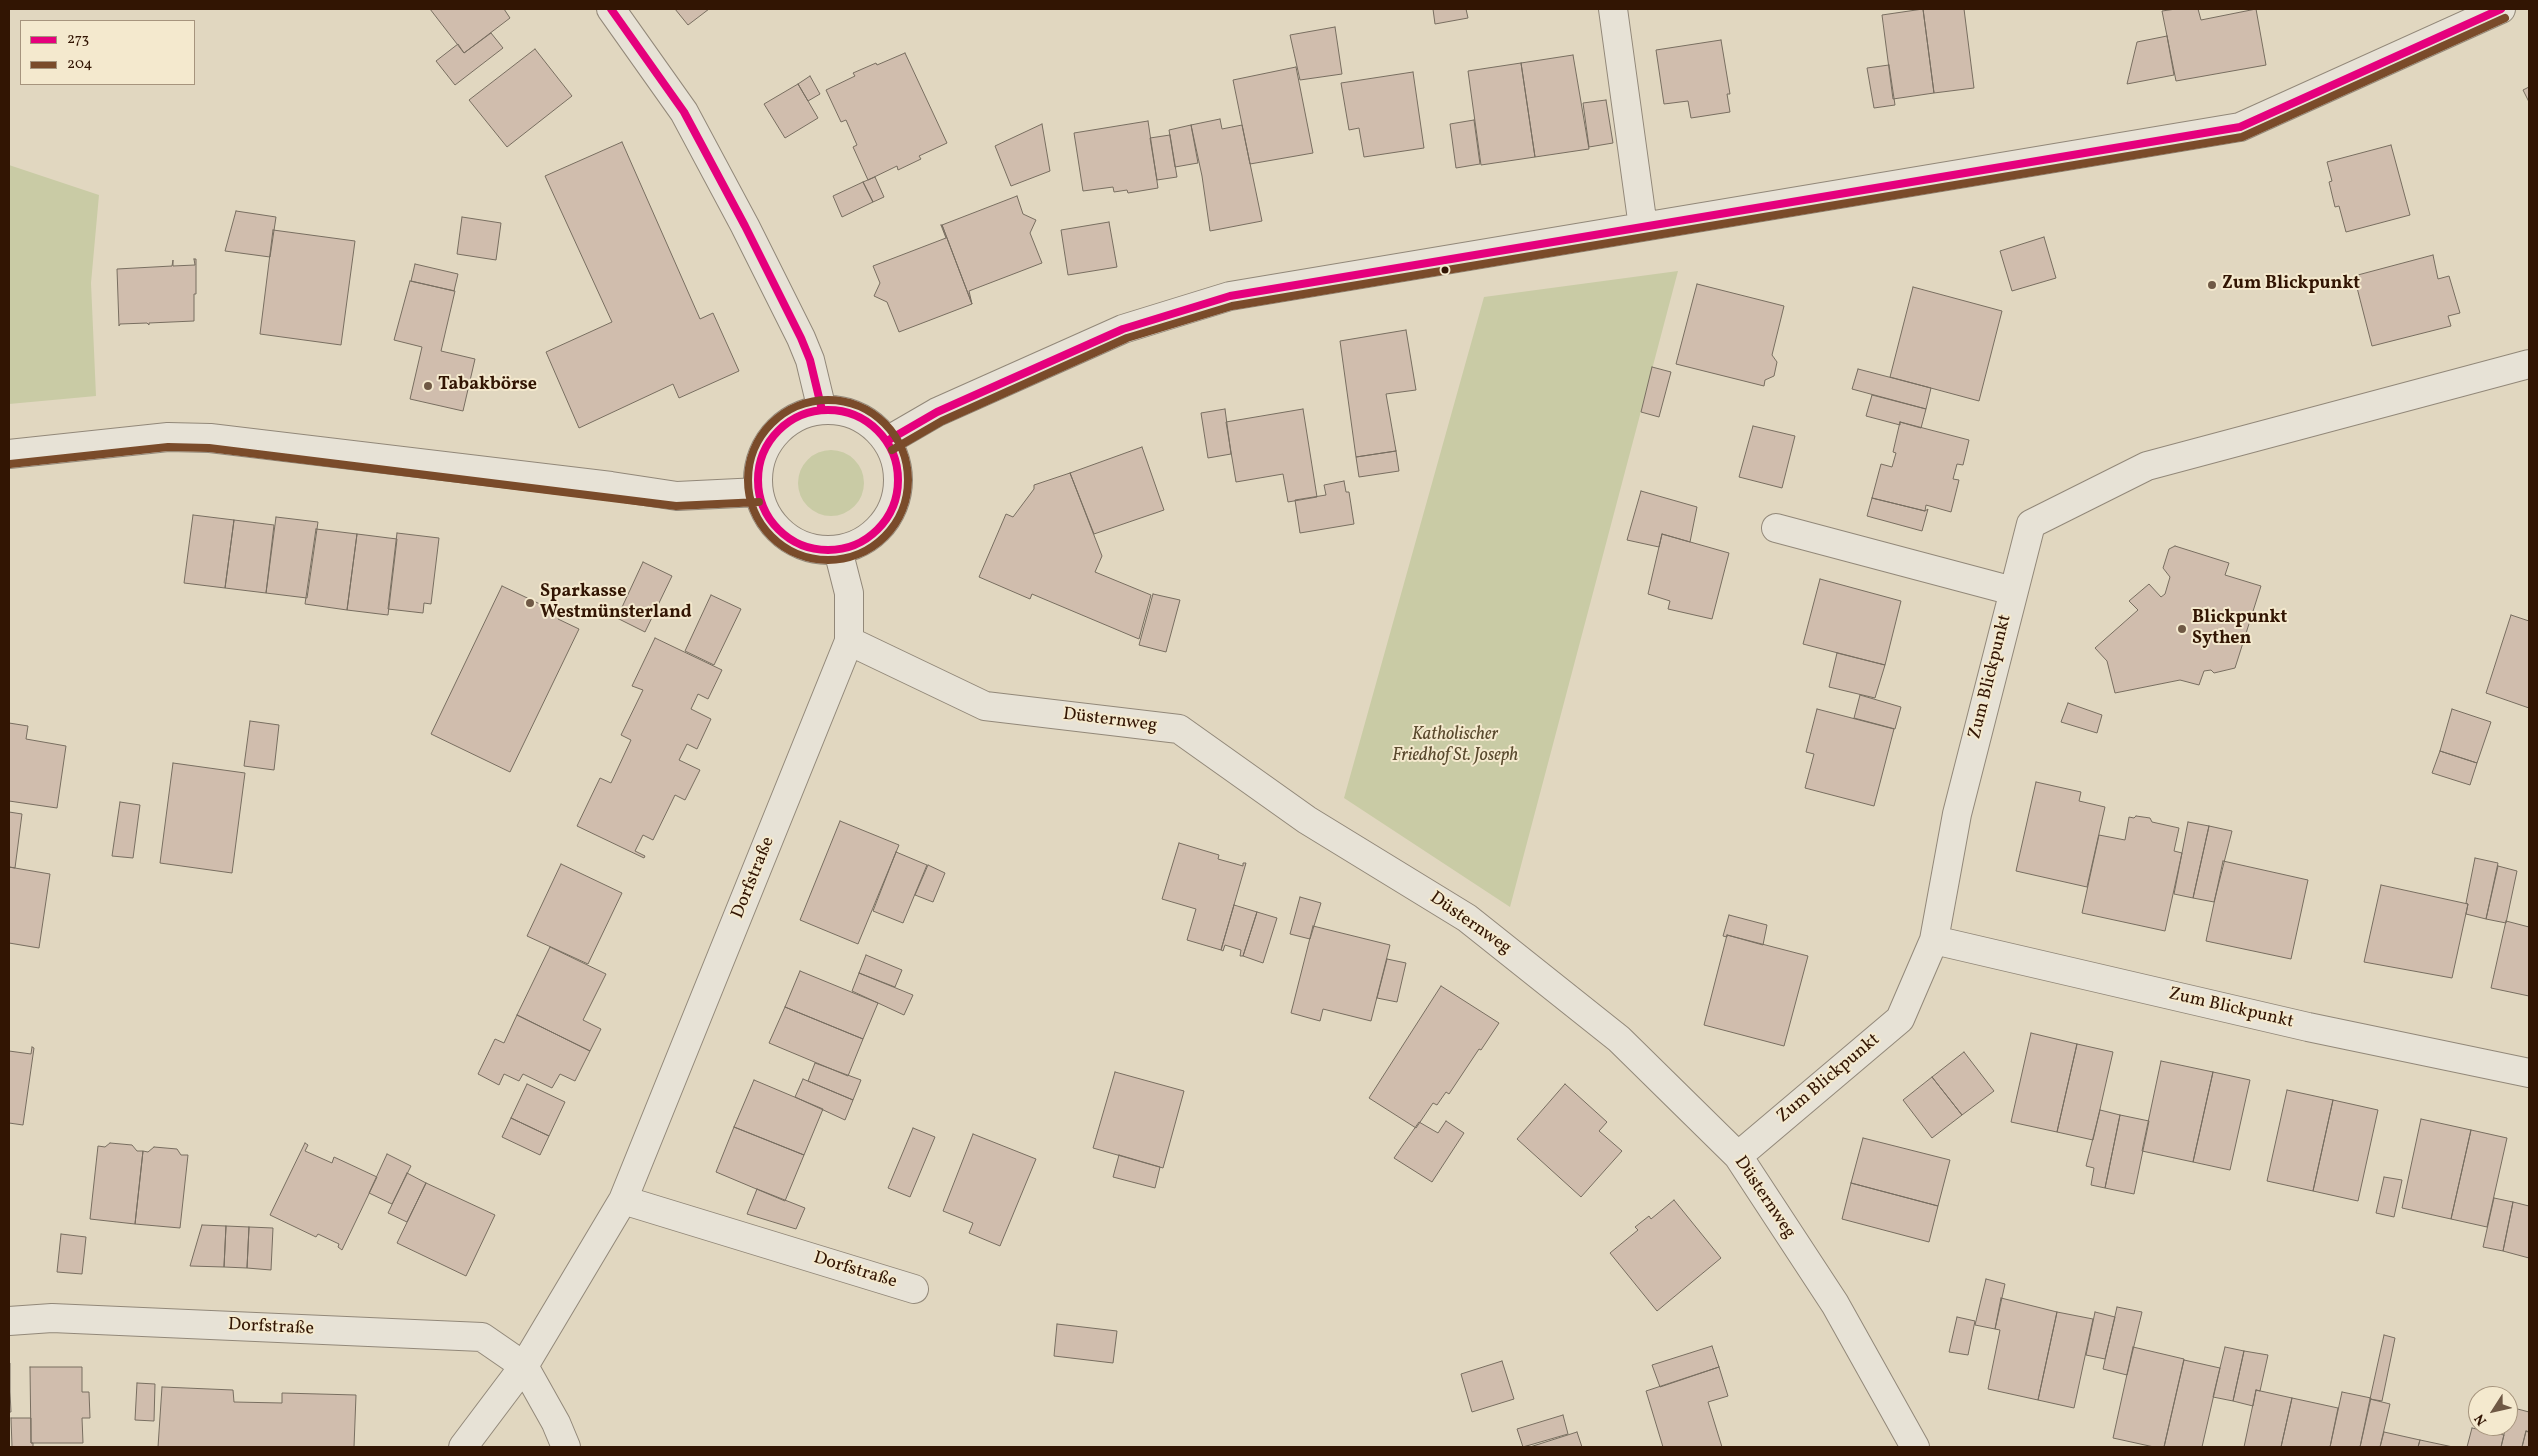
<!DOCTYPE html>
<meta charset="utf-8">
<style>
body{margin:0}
#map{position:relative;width:2538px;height:1456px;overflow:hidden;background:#e1d7c0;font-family:Vollkorn,serif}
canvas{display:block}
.frame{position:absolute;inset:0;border:10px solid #321503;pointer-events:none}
.legend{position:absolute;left:20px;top:20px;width:175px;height:65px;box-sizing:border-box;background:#f4e9ce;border:1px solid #a6947d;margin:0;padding:6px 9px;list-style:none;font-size:15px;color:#321503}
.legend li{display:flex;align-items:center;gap:10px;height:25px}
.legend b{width:25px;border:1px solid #a6947d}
.north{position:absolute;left:2468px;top:1386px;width:50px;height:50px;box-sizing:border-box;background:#f4e9ce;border:1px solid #a6947d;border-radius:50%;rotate:235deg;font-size:14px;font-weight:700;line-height:20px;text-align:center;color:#321503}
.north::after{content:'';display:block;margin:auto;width:18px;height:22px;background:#6f5945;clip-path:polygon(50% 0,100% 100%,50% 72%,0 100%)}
</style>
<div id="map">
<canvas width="2538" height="1456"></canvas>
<div class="frame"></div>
<ul class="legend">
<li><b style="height:6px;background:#e5007d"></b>273</li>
<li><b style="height:6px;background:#7a4b2a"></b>204</li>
</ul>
<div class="north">N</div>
</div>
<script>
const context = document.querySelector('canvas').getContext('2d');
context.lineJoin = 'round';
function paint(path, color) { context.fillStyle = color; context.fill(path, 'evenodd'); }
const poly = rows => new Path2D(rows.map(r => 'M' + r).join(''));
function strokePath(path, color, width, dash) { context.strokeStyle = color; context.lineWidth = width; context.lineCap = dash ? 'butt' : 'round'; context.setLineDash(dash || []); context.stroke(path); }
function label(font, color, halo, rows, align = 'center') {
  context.font = font + ' Vollkorn,serif'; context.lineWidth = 4; context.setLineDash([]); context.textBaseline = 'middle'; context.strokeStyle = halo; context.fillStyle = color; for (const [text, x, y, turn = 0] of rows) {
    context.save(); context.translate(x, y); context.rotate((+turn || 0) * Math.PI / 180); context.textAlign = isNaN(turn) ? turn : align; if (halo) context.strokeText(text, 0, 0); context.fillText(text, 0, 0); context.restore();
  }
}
paint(poly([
 [9,165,99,195,91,283,96,396,9,404],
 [1678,271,1510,907,1344,798,1484,297],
 '798 483a33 33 0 1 1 66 0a33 33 0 1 1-66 0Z'
]), '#c9cba5');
const building = poly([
 [430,9,504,9,510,18,464,53,430,9],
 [675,9,709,9,688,25,675,9],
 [1433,9,1466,9,1468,18,1435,24,1433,9],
 [1923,9,1964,9,1974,88,1934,93,1923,9],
 [1923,9,1934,93,1893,99,1882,15,1923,9],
 [2176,9,2198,9,2201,20,2256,9,2266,65,2176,81,2162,11,2176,9],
 [1335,27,1342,74,1300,80,1290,35,1335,27],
 [491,33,503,48,455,85,436,61,458,44,464,53,491,33],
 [2167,36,2174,75,2127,84,2137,42,2167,36],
 [1721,40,1730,94,1727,94,1730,112,1691,118,1688,101,1664,104,1656,50,1721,40],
 [535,49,572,96,507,147,469,100,535,49],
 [905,53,947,143,919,156,921,159,898,170,897,166,868,180,853,147,857,145,846,120,841,122,826,90,855,76,853,73,876,63,877,65,905,53],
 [1573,55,1589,149,1535,157,1521,63,1573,55],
 [1521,63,1535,157,1481,165,1468,71,1521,63],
 [1889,65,1895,105,1874,108,1867,68,1889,65],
 [1296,67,1313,153,1250,164,1233,80,1296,67],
 [1413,72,1424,148,1364,157,1359,128,1349,130,1341,83,1413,72],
 [810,76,820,94,808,101,798,84,810,76],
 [798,84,818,118,785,138,764,104,798,84],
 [2529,87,2529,102,2523,90,2529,87],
 [1606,100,1613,143,1589,147,1583,103,1606,100],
 [1220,119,1222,129,1242,125,1262,221,1210,231,1202,176,1191,125,1220,119],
 [1474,120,1480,164,1456,168,1450,124,1474,120],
 [1148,121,1158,188,1128,193,1127,190,1114,192,1113,187,1083,191,1074,133,1148,121],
 [1042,124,1050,171,1011,186,995,146,1042,124],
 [1191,125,1198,163,1175,167,1169,130,1191,125],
 [1170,135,1177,177,1157,180,1150,138,1170,135],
 [622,142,700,319,713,313,739,371,679,398,673,384,579,428,546,352,612,322,545,176,622,142],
 [2391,145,2410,215,2346,232,2339,206,2335,207,2329,182,2332,181,2327,162,2391,145],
 [875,177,884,197,873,202,863,182,875,177],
 [863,182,873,202,842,217,833,196,863,182],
 [1017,196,1023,214,1036,220,1030,233,1042,263,969,291,972,304,942,225,1017,196],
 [236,211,276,217,270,257,225,251,236,211],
 [462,217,501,223,496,260,457,254,462,217],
 [1109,222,1117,267,1068,275,1061,230,1109,222],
 [941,225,942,225,972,304,899,332,887,302,874,296,880,283,873,266,946,238,941,225],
 [273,230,355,241,341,345,260,334,273,230],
 [2044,237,2056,278,2012,291,2000,251,2044,237],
 [2433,255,2438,279,2449,276,2460,313,2448,316,2451,326,2372,346,2354,276,2433,255],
 [194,259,196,259,196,294,194,294,194,321,149,323,149,325,147,323,120,324,119,326,117,269,172,266,173,260,173,266,195,265,194,259],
 [415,264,458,274,454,291,411,281,415,264],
 [410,281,455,291,441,351,475,359,463,411,410,399,422,347,394,340,410,281],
 [1697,284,1784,306,1772,355,1777,362,1774,376,1765,380,1764,386,1676,364,1697,284],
 [1913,287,2002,311,1979,401,1890,377,1913,287],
 [1406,330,1416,390,1386,394,1396,451,1356,457,1340,341,1406,330],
 [1652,367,1671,372,1659,417,1641,412,1652,367],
 [1858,369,1931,388,1926,409,1852,389,1858,369],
 [1872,395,1926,409,1921,428,1900,422,1900,425,1866,416,1872,395],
 [1225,409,1231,454,1208,458,1201,413,1225,409],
 [1303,409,1317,497,1288,502,1283,474,1236,482,1226,422,1303,409],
 [1900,422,1969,440,1963,465,1957,464,1953,479,1959,480,1951,512,1926,505,1925,511,1872,498,1881,464,1892,467,1896,453,1893,452,1900,422],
 [1753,426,1795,436,1782,488,1739,477,1753,426],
 [1142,447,1164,510,1094,534,1070,473,1142,447],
 [1396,451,1399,471,1359,477,1356,457,1396,451],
 [1070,473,1102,556,1095,572,1151,595,1139,639,1032,594,1030,599,979,577,1006,514,1013,517,1034,489,1034,485,1070,473],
 [1344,481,1346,492,1349,492,1354,524,1300,533,1295,500,1326,495,1324,485,1344,481],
 [1641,491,1697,507,1690,542,1662,534,1659,547,1627,540,1641,491],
 [1872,498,1925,511,1928,509,1922,531,1867,516,1872,498],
 [193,515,234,520,225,588,184,583,193,515],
 [276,517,318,522,307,598,266,593,276,517],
 [234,520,274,525,266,593,225,588,234,520],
 [316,529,357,534,347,610,305,604,316,529],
 [397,533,439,538,431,604,424,603,423,613,388,609,397,533],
 [357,534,397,539,388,615,347,610,357,534],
 [1662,534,1729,553,1712,619,1668,609,1670,601,1648,594,1662,534],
 [2175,546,2229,563,2225,575,2261,586,2235,668,2214,673,2211,670,2204,671,2199,685,2180,680,2115,693,2107,661,2095,648,2138,610,2129,601,2149,584,2161,597,2165,594,2170,577,2163,568,2169,549,2175,546],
 [643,562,672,576,645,632,617,618,643,562],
 [1820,579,1901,601,1885,665,1803,644,1820,579],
 [502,586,561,614,558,619,579,629,510,772,431,734,502,586],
 [1153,594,1180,600,1166,652,1139,645,1153,594],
 [711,595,741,609,714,665,685,651,711,595],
 [2511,615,2529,621,2529,708,2486,693,2511,615],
 [655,638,722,670,708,699,698,694,691,709,711,719,697,749,687,744,679,760,700,770,685,800,675,795,653,840,643,835,635,851,645,856,644,858,577,826,600,778,611,783,631,740,621,735,643,690,632,686,655,638],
 [1837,653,1885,665,1875,698,1829,687,1837,653],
 [1860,695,1901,707,1895,729,1854,718,1860,695],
 [2068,703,2102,715,2097,733,2061,722,2068,703],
 [1817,709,1894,729,1874,806,1805,788,1814,754,1806,752,1817,709],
 [2452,709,2491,722,2477,763,2440,751,2452,709],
 [250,721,279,725,274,770,244,766,250,721],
 [9,723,28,726,26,739,66,746,57,808,9,801,9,723],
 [2440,751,2477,763,2470,785,2432,773,2440,751],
 [173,763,245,773,232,873,160,863,173,763],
 [2036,782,2081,792,2079,801,2105,807,2087,887,2016,871,2036,782],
 [120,802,140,805,133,858,112,856,120,802],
 [9,812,22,814,15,868,9,867,9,812],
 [2136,816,2150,818,2152,822,2179,828,2174,851,2182,853,2165,931,2082,913,2099,835,2125,840,2129,817,2134,818,2136,816],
 [840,821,899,845,858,944,800,920,840,821],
 [2188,822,2209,826,2193,898,2174,894,2188,822],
 [2209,826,2232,831,2214,902,2193,898,2209,826],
 [1179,843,1219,855,1218,859,1243,866,1243,863,1246,863,1221,950,1187,940,1196,909,1162,899,1179,843],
 [896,852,927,865,903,923,873,911,896,852],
 [2475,858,2498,863,2486,919,2466,914,2468,904,2466,903,2475,858],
 [2223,861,2308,880,2291,959,2206,941,2223,861],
 [561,864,622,893,588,964,527,936,561,864],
 [928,865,945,873,933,902,915,895,928,865],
 [2498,866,2517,871,2506,923,2486,919,2498,866],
 [9,867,50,874,39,948,9,943,9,867],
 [2381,885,2468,904,2452,978,2364,962,2381,885],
 [1300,897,1321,903,1310,939,1290,934,1300,897],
 [1234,905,1257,912,1243,956,1240,956,1241,950,1225,945,1223,951,1221,950,1234,905],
 [1257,912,1277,918,1263,963,1243,956,1257,912],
 [1729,915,1767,925,1763,945,1727,935,1727,937,1723,936,1729,915],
 [2506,921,2529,927,2529,996,2491,988,2506,921],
 [1313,926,1390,945,1371,1021,1323,1009,1320,1021,1291,1013,1313,926],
 [1727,935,1808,956,1784,1046,1704,1025,1727,935],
 [550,947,606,974,583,1020,601,1029,590,1051,517,1015,550,947],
 [866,955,902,970,895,987,859,973,866,955],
 [1387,959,1406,963,1397,1002,1377,998,1387,959],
 [800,971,878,1003,863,1039,785,1007,800,971],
 [859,973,913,995,904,1015,852,991,859,973],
 [1441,986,1499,1023,1481,1050,1479,1049,1449,1094,1446,1092,1437,1105,1433,1103,1416,1128,1369,1098,1441,986],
 [785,1007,863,1039,848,1076,769,1043,785,1007],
 [517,1015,590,1051,575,1081,560,1074,552,1088,523,1074,519,1081,504,1074,499,1085,478,1074,495,1039,504,1043,517,1015],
 [2031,1033,2077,1044,2057,1132,2011,1122,2031,1033],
 [2077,1044,2113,1052,2093,1140,2057,1132,2077,1044],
 [32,1047,34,1048,23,1125,9,1123,9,1051,31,1054,32,1047],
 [1964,1052,1994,1091,1962,1115,1932,1077,1964,1052],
 [2161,1061,2213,1072,2193,1162,2142,1151,2161,1061],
 [815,1063,861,1080,853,1100,808,1081,815,1063],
 [1115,1072,1184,1091,1163,1168,1093,1148,1115,1072],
 [2213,1072,2250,1080,2230,1170,2193,1162,2213,1072],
 [1932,1077,1962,1115,1932,1138,1903,1100,1932,1077],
 [803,1079,853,1100,845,1120,795,1097,803,1079],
 [754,1080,823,1109,804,1155,734,1127,754,1080],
 [527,1084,565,1102,549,1136,511,1118,527,1084],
 [1565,1084,1607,1122,1599,1131,1622,1151,1581,1197,1517,1139,1565,1084],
 [2287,1090,2333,1100,2313,1191,2267,1181,2287,1090],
 [2333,1100,2378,1110,2358,1201,2313,1191,2333,1100],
 [2100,1110,2120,1115,2105,1188,2091,1185,2094,1168,2086,1166,2100,1110],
 [2120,1115,2149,1121,2134,1194,2105,1188,2120,1115],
 [511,1118,549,1136,540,1155,502,1137,511,1118],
 [2421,1119,2471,1130,2451,1219,2402,1208,2421,1119],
 [1446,1121,1464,1133,1432,1182,1394,1158,1419,1122,1438,1133,1446,1121],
 [734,1127,804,1155,785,1201,716,1172,734,1127],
 [913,1128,935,1137,910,1197,888,1188,913,1128],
 [2471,1130,2507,1138,2487,1227,2451,1219,2471,1130],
 [973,1134,1036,1159,1000,1246,969,1233,973,1223,943,1211,973,1134],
 [1863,1138,1950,1160,1938,1206,1851,1183,1863,1138],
 [110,1143,132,1145,137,1151,143,1151,135,1224,90,1219,98,1146,105,1147,110,1143],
 [305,1143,308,1145,305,1151,332,1163,334,1157,377,1177,342,1250,338,1247,339,1244,318,1234,316,1237,270,1215,305,1143],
 [154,1147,177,1149,181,1155,188,1155,180,1228,135,1224,143,1151,148,1152,154,1147],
 [387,1154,411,1166,392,1204,369,1193,387,1154],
 [1119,1155,1160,1167,1155,1188,1113,1177,1119,1155],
 [407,1173,426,1183,407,1222,388,1213,407,1173],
 [2384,1177,2402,1180,2394,1217,2376,1213,2384,1177],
 [426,1183,495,1215,466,1276,397,1243,426,1183],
 [1851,1183,1938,1206,1929,1242,1842,1219,1851,1183],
 [757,1189,805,1208,796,1229,747,1214,757,1189],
 [2494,1198,2513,1202,2503,1251,2483,1247,2494,1198],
 [1674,1200,1721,1258,1657,1311,1610,1253,1638,1230,1635,1227,1649,1216,1651,1219,1674,1200],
 [2513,1202,2529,1206,2529,1258,2503,1251,2513,1202],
 [202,1225,226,1226,224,1267,190,1266,202,1225],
 [226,1226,249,1227,247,1268,224,1267,226,1226],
 [249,1227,273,1228,271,1270,247,1268,249,1227],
 [61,1234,86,1237,82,1274,57,1272,61,1234],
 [1986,1279,2005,1284,1995,1329,1975,1325,1986,1279],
 [2001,1298,2057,1312,2038,1400,1988,1389,2000,1330,1995,1329,2001,1298],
 [2117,1307,2142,1312,2127,1375,2103,1369,2117,1307],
 [2057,1312,2093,1319,2074,1408,2038,1400,2057,1312],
 [2095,1312,2115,1317,2105,1359,2086,1355,2095,1312],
 [1957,1317,1975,1321,1968,1355,1949,1352,1957,1317],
 [1057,1324,1117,1331,1113,1363,1054,1356,1057,1324],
 [2384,1335,2395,1338,2382,1401,2370,1399,2384,1335],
 [1712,1346,1719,1367,1660,1387,1652,1365,1712,1346],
 [2133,1347,2184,1359,2164,1447,2154,1447,2113,1438,2133,1347],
 [2225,1347,2244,1351,2233,1401,2213,1397,2225,1347],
 [2244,1351,2268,1355,2260,1391,2256,1390,2253,1406,2233,1401,2244,1351],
 [2184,1360,2220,1368,2202,1447,2164,1447,2184,1360],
 [1502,1361,1514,1399,1472,1412,1461,1374,1502,1361],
 [9,1363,10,1363,10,1392,9,1392,9,1363],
 [30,1367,82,1367,82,1392,89,1392,90,1418,82,1418,83,1443,31,1443,30,1367],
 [1719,1367,1728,1396,1708,1402,1722,1447,1663,1447,1646,1391,1719,1367],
 [137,1383,155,1384,154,1421,135,1420,137,1383],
 [162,1387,233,1390,234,1402,282,1403,282,1393,356,1395,354,1447,158,1447,162,1387],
 [2256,1390,2292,1398,2281,1447,2244,1447,2256,1390],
 [9,1392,10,1392,11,1412,9,1412,9,1392],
 [2342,1392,2371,1398,2360,1447,2330,1447,2342,1392],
 [2292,1398,2338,1408,2330,1447,2281,1447,2292,1398],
 [2370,1399,2390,1404,2380,1447,2360,1447,2370,1399],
 [2510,1407,2529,1412,2529,1427,2528,1432,2526,1431,2522,1447,2501,1447,2506,1426,2508,1426,2510,1407],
 [1563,1415,1568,1434,1523,1447,1517,1429,1563,1415],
 [11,1418,31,1418,31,1443,33,1443,33,1447,12,1447,11,1418],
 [2472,1428,2504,1435,2501,1447,2467,1447,2472,1428],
 [2526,1431,2529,1432,2529,1447,2522,1447,2526,1431],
 [1577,1432,1582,1447,1530,1447,1577,1432],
 [2384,1432,2420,1440,2418,1447,2380,1447,2384,1432],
 [2420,1440,2453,1447,2418,1447,2420,1440]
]);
paint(building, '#d0bdad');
strokePath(building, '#786e60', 1);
const minor = poly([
 [611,9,684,112,745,226,801,338,810,360,822,410],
 [1613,9,1643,227],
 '758 480a70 70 0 1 1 140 0a70 70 0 1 1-140 0Z',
 [887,441,937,412,1123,329,1230,296,2240,127,2501,9],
 [9,454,168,437,210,438,611,486,677,496,759,492],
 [1776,528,2013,591],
 [849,641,985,706,1179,729,1307,820,1467,918,1619,1039,1738,1156,1835,1304,1915,1447],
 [1934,940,2308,1027,2529,1073],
 [1738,1156,1900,1019,1934,940,1957,814,2031,524,2147,466,2529,364],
 [623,1200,914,1289],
 [9,1321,52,1318,482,1337,524,1366,556,1423,566,1447],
 [463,1447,524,1366,623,1200,849,641,849,593,838,550]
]);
strokePath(minor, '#928879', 30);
strokePath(minor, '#e7e2d6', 28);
strokePath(poly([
 [611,9,684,112,745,226,801,338,810,360,822,410],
 '758 480a70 70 0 1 1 140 0a70 70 0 1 1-140 0Z',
 [887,441,937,412,1123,329,1230,296,2240,127,2501,9]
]), '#e5007d', 8);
strokePath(poly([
 '748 480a80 80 0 1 1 160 0a80 80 0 1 1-160 0Z',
 [892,450,942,421,1127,338,1232,306,2242,137,2505,18],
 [10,464,168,447,209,448,676,506,759,502]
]), '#7a4b2a', 8);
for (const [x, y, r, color] of [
 [1445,270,4.5,"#321503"],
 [2212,285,5,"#6f5945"],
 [428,386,5,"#6f5945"],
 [530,603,5,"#6f5945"],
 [2182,629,5,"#6f5945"]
]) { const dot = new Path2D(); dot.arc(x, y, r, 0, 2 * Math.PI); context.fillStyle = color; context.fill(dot); strokePath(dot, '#f4e9ce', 2); }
label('bold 18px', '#321503', '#f4e9ce', [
 ["Zum Blickpunkt",2222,285],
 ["Tabakbörse",438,386],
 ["Sparkasse",540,593],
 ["Westmünsterland",540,614],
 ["Blickpunkt",2192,619],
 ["Sythen",2192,640]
], 'left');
label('18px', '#321503', '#f4e9ce', [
 ["Zum Blickpunkt",1991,677,-76],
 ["Düsternweg",1110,721,7],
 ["Dorfstraße",754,878,-68],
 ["Düsternweg",1470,924,35],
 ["Zum Blickpunkt",2231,1009,13],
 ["Zum Blickpunkt",1829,1079,-40],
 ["Düsternweg",1764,1198,56],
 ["Dorfstraße",855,1271,17],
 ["Dorfstraße",271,1328,3]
]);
label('italic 18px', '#59492d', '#f4e9ce', [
 ["Katholischer",1455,736],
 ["Friedhof St. Joseph",1455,757]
]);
</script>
